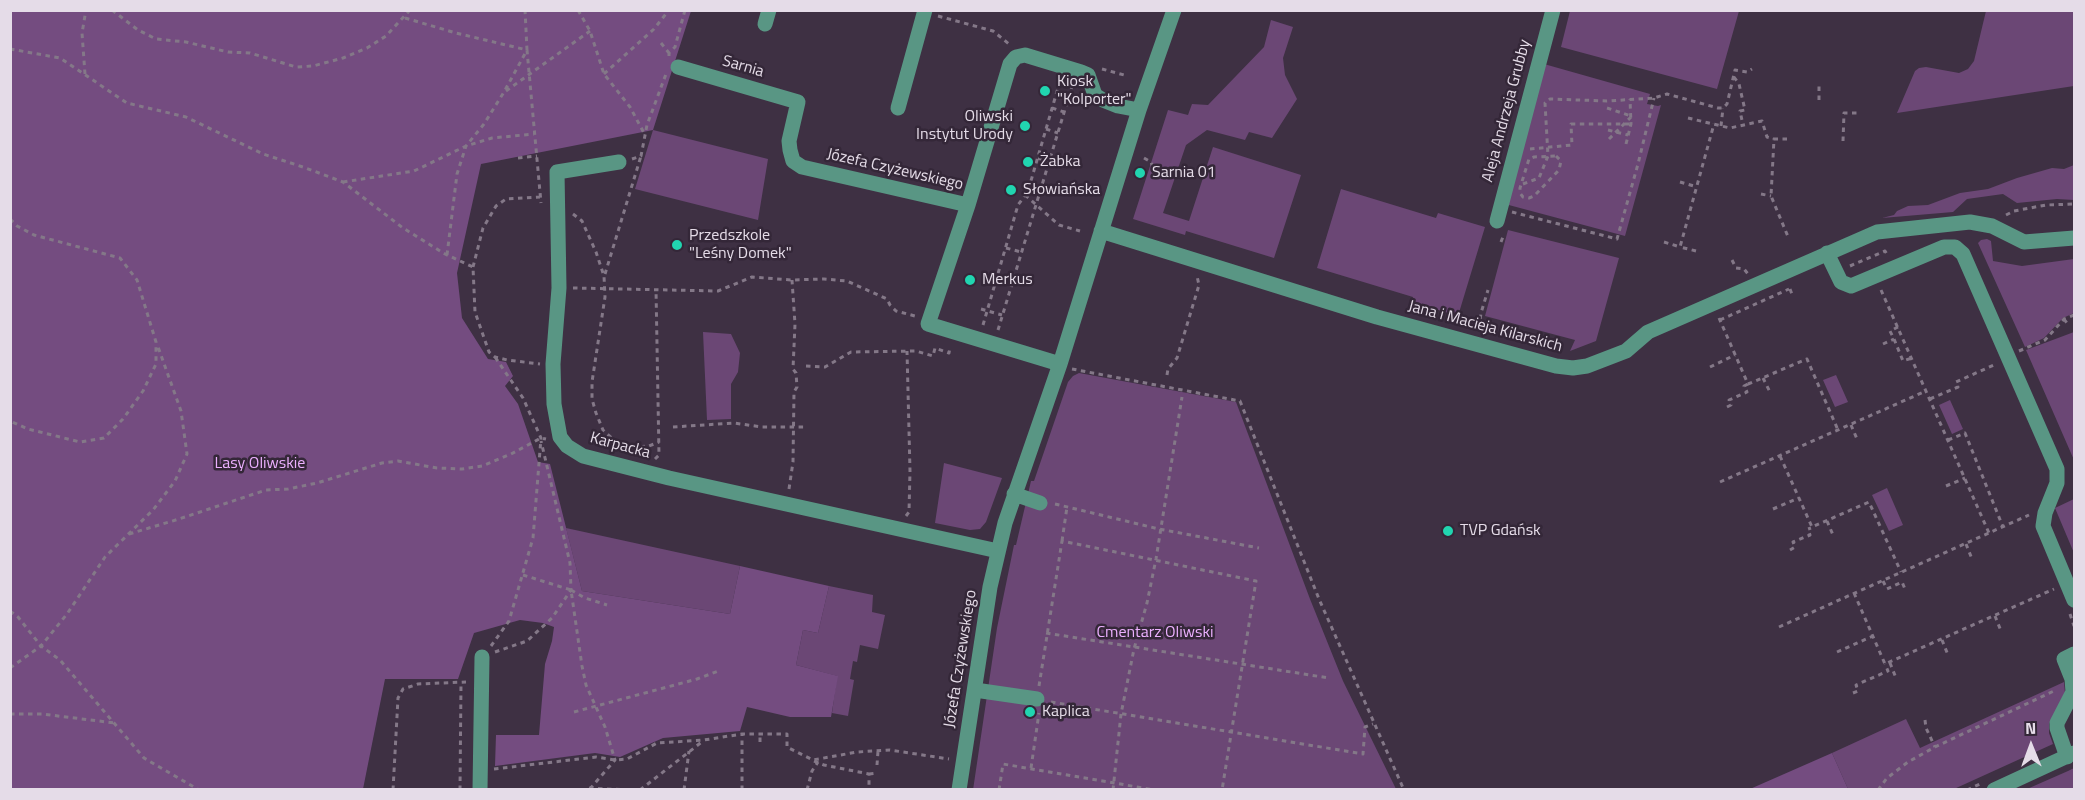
<!DOCTYPE html>
<meta charset="utf-8">
<style>
body{margin:0}
#map{position:relative;width:2085px;height:800px;overflow:hidden;background:#3e3043;font-family:"Titillium Web",sans-serif}
canvas{display:block}
.frame{position:absolute;inset:0;border:12px solid #e5dce8;pointer-events:none}
.north{position:absolute;left:2001px;top:716px;width:60px;height:60px;-webkit-text-stroke:4px #342738;paint-order:stroke;rotate:359deg;font-size:16px;font-weight:700;line-height:24px;text-align:center;color:#e5dce8}
.north::after{content:'';display:block;margin:auto;width:21px;height:27px;background:#e5dce8;clip-path:polygon(50% 0,100% 100%,50% 72%,0 100%)}
</style>
<div id="map">
<canvas width="2085" height="800"></canvas>
<div class="frame"></div>
<div class="north">N</div>
</div>
<script>
const context = document.querySelector('canvas').getContext('2d');
context.lineJoin = 'round';
function paint(path, color) { context.fillStyle = color; context.fill(path, 'evenodd'); }
const poly = rows => new Path2D(rows.map(r => 'M' + r).join(''));
function strokePath(path, color, width, dash) { context.strokeStyle = color; context.lineWidth = width; context.lineCap = dash ? 'butt' : 'round'; context.setLineDash(dash || []); context.stroke(path); }
function label(font, color, halo, rows, align = 'center') {
  context.font = font + ' "Titillium Web",sans-serif'; context.lineWidth = 5; context.setLineDash([]); context.textBaseline = 'middle'; context.strokeStyle = halo; context.fillStyle = color; for (const [text, x, y, turn = 0] of rows) {
    context.save(); context.translate(x, y); context.rotate((+turn || 0) * Math.PI / 180); context.textAlign = isNaN(turn) ? turn : align; if (halo) context.strokeText(text, 0, 0); context.fillText(text, 0, 0); context.restore();
  }
}
paint(poly([
 [2022,10,2074,11,2074,86,1897,113,1915,71,1919,68,1926,67,1959,73,1968,69,1974,61,1986,11,2018,11,2019,12],
 [1570,11,1570,10,1739,11,1717,89,1561,47],
 [1271,20,1293,27,1283,58,1285,75,1297,99,1272,138,1249,132,1245,140,1207,130,1186,145,1163,213,1189,221,1213,147,1301,175,1274,258,1186,231,1185,235,1133,219,1168,110,1188,115,1192,104,1208,105,1264,47],
 [1544,64,1650,94,1647,104,1658,106,1661,105,1625,236,1505,204],
 [653,130,768,159,758,220,635,189],
 [2074,165,2074,200,2057,199,2017,203,2003,194,1967,199,1953,212,1882,218,1894,215,1897,211,1908,206,1928,205,1960,193,1988,189,2017,178,2052,168,2064,169],
 [1341,189,1436,218,1438,213,1485,227,1458,316,1412,302,1413,297,1317,268],
 [1508,230,1619,258,1596,341,1570,351,1575,340,1485,316],
 [1987,239,1991,241,1993,261,2022,266,2074,259,2074,313,2063,318,2044,338,2025,347,1978,243,1981,240],
 [703,332,731,334,740,353,738,372,731,384,731,419,707,420],
 [2074,332,2074,460,2026,350],
 [1079,373,1236,402,1310,599,1343,681,1396,789,973,790,997,628,1014,545,1016,545,1031,481,1034,481,1068,382,1073,376],
 [1836,375,1848,402,1835,407,1823,380],
 [1950,400,1963,429,1952,434,1939,405],
 [944,463,1002,478,986,522,980,529,970,530,935,523],
 [1887,488,1903,525,1889,531,1872,495],
 [2074,499,2074,553,2055,508],
 [566,528,740,566,730,614,582,591],
 [829,586,873,595,872,612,885,615,878,649,860,645,857,662,853,661,850,679,854,680,848,716,832,713,837,676,796,665,803,630,818,633],
 [2064,682,2065,693,2049,724,2049,733,2053,744,1954,789,1848,789,1832,753,1906,719,1920,748],
 [2074,768,2074,789,2027,789,2068,771]
]), '#6b4775');
paint(poly([
 [10,11,691,11,653,130,481,164,457,273,462,318,488,359,506,362,513,376,505,386,518,404,538,462,550,464,582,591,730,614,740,566,829,586,818,633,803,630,796,665,838,676,831,717,790,717,747,707,740,731,663,738,620,757,595,753,495,766,496,735,539,735,545,664,552,641,554,627,543,623,520,620,474,633,458,679,385,679,363,789,11,789],
 [1832,753,1848,789,1750,789]
]), '#744c80');
strokePath(poly([
 [112,10,138,30,156,39,186,42,228,52,250,53,296,67,313,66,343,58,367,48,386,36,410,10],
 [578,10,590,31,604,74,630,107,644,133],
 [938,16,993,31,1009,44],
 [405,18,456,33,527,50,541,203],
 [661,43,669,53],
 [10,49,60,58,127,103,186,117,263,154,303,167,343,182,403,228,445,254,473,267,475,312,489,352,495,357,507,360,540,364],
 [669,56,669,53,675,47,685,10],
 [1102,69,1128,76],
 [85,74,82,33,86,10],
 [604,74,654,29,669,10],
 [1734,77,1739,84,1745,110,1740,111,1743,125],
 [506,91,590,31],
 [1819,100,1819,86],
 [1052,108,1064,112],
 [1607,108,1631,116],
 [1688,118,1730,128,1762,121,1767,137,1774,139],
 [1721,126,1723,108],
 [1046,129,1058,133],
 [1608,130,1628,135],
 [1609,139,1631,117],
 [1787,139,1774,139,1771,196,1789,239],
 [1843,141,1844,113,1857,113],
 [1626,144,1631,124,1630,99],
 [1530,149,1572,145,1571,124,1631,124],
 [1556,156,1561,161,1559,170,1534,196,1529,198,1523,197,1520,193,1520,188,1529,159,1534,157,1556,156],
 [518,158,537,156],
 [1038,158,1049,162],
 [1144,158,1151,162,1154,171,1158,175,1167,176,1188,172],
 [632,159,641,156,647,125,666,74],
 [343,182,414,171,466,146,492,138,534,134],
 [1680,182,1697,187],
 [1523,184,1539,178,1548,156,1545,103,1550,99,1607,101,1654,98,1667,94,1718,108,1723,108,1727,104,1735,70,1747,72,1752,69],
 [1761,194,1771,196],
 [1025,195,1059,225,1080,231],
 [1512,212,1617,239,1638,164,1654,98],
 [573,214,582,221,596,252,604,276,605,297,592,382,592,399,596,413,603,430,615,441,637,447,649,446,659,442],
 [2006,215,2014,211,2046,205,2074,204],
 [10,219,17,226,34,235,120,258,137,280,156,342,156,364,143,391,123,419,104,438,80,442,28,429,10,421],
 [1501,242,1504,234],
 [1664,242,1680,247],
 [1006,248,1021,252],
 [1696,251,1680,247,1714,124],
 [447,255,457,174,466,146,484,124,504,92,527,50,525,10],
 [1732,260,1736,268,1744,269,1748,274],
 [1850,266,1885,251,1888,256],
 [473,267,483,228,496,206,506,199,540,197],
 [605,274,641,156],
 [573,288,718,291,752,277,792,280,824,279,847,281,887,299,890,305,896,311,915,316],
 [1790,289,1793,297],
 [1881,290,1989,533],
 [981,309,1002,315],
 [1719,318,1748,384,1807,359,1838,430],
 [2064,319,2069,326],
 [1720,320,1789,289],
 [983,325,1018,205,1028,191,1060,81],
 [1898,327,1890,331,1894,339,1903,361,1912,358],
 [1479,328,1481,313,1488,290],
 [998,330,1073,83],
 [1883,344,1894,339],
 [2019,351,2045,340,2064,319,2074,315],
 [806,366,825,367,851,352,916,351,933,356,935,348,949,353,950,347],
 [1710,367,1735,355],
 [1072,369,1240,401,1319,599,1404,790],
 [1167,375,1168,369,1177,358,1199,285,1197,276],
 [1763,378,1770,392],
 [1930,399,1958,387,1956,382,1996,364],
 [1727,407,1731,405,1729,400,1747,392,1744,386,1748,384],
 [1851,425,1857,439],
 [673,427,734,423,762,427,806,427],
 [1948,440,1965,433,2003,527],
 [1780,456,1812,527,1869,502,1901,572],
 [655,459,659,455,656,289],
 [1720,482,1926,391],
 [1946,486,1965,478],
 [789,489,793,462,794,392,797,387,796,373,793,369,795,324,792,280],
 [1055,504,1159,529,1259,548],
 [1773,509,1799,498],
 [906,516,909,512,910,471,907,351],
 [1827,521,1833,535],
 [129,534,179,519,266,490,288,489,317,483,382,463,398,461,437,468,462,469,482,466,511,454,541,438,546,439],
 [1062,541,1067,507],
 [1966,544,1972,559],
 [1790,550,1795,547,1793,542,1810,535,1808,529,1811,528],
 [523,575,571,590,582,666,586,685,605,727,615,760,589,790],
 [1883,581,1887,589,1902,582,1905,589],
 [571,590,585,598,607,605],
 [1854,593,1885,664,2054,589],
 [10,611,18,617,41,646,60,660,144,758,199,790],
 [2070,614,2074,626],
 [1995,616,2001,631],
 [1779,627,2029,515],
 [1046,633,1329,678],
 [1942,640,1948,655],
 [491,646,509,621,533,538,541,438,523,398,495,357],
 [495,652,527,641,552,618,571,590,570,563,541,441],
 [1837,652,1873,636],
 [1890,663,1896,678],
 [10,668,41,646,67,614,105,557,153,510,175,481,187,454,181,411,157,344],
 [1039,686,1062,541,1256,581,1222,790],
 [1853,693,1858,691,1856,685,1888,671,1885,664],
 [1051,702,1363,754,1365,727,1373,724],
 [574,712,697,679,721,670],
 [10,714,42,714,115,723],
 [1925,720,1926,728,1935,747],
 [760,742,760,734],
 [814,761,824,765,869,774,869,790],
 [877,765,878,751],
 [1031,768,1039,713],
 [494,769,596,757,615,760,627,759,657,743,704,740,742,734,787,734,787,747,813,760,857,752,890,750,949,759],
 [869,774,877,773],
 [589,788,629,790],
 [393,790,398,698,403,689,418,684,466,682],
 [460,790,461,683],
 [640,790,703,741],
 [684,790,689,751],
 [742,790,742,734],
 [807,790,812,771,818,762],
 [999,790,1003,764,1155,790],
 [1113,790,1121,714,1134,649,1147,603,1156,559,1182,397],
 [1878,790,1887,778,1908,762,1935,747,2056,690],
 [1967,790,1980,784]
]), '#847888', 3, [4.5, 4.5]);
strokePath(poly([
 [765,24,769,10],
 [678,67,798,102,789,141,790,150,793,161,802,167,968,205,928,324,1060,364],
 [898,108,925,10],
 [619,162,557,172,559,288,553,364,554,404,560,437,567,446,583,456,669,478,998,551],
 [968,205,1010,64,1016,57,1025,55,1081,72,1088,75,1095,95,1103,100,1118,106,1139,110],
 [1497,221,1553,10],
 [1101,231,1377,317,1556,366,1573,368,1587,366,1626,351,1648,332,1877,232,1970,222,1992,226,2024,242,2074,238],
 [1827,253,1841,282,1851,286,1944,247,1955,247,1963,254,2057,469,2057,483,2045,513,2043,526,2074,600],
 [1014,494,1040,503],
 [975,690,1037,699],
 [2067,757,2057,728,2057,723,2073,692,2072,679,2064,659,2074,654],
 [480,790,482,657],
 [959,790,990,587,1005,523,1060,364,1139,110,1174,10],
 [1994,790,2074,753]
]), '#599684', 15);
for (const [x, y, r, color] of [
 [1045,91,6,"#21d5b0"],
 [1025,126,6,"#21d5b0"],
 [1028,162,6,"#21d5b0"],
 [1140,173,6,"#21d5b0"],
 [1011,190,6,"#21d5b0"],
 [677,245,6,"#21d5b0"],
 [970,280,6,"#21d5b0"],
 [1448,531,6,"#21d5b0"],
 [1030,712,6,"#21d5b0"]
]) { const dot = new Path2D(); dot.arc(x, y, r, 0, 2 * Math.PI); context.fillStyle = color; context.fill(dot); strokePath(dot, '#342738', 2); }
label('16px', '#e5dce8', '#342738', [
 ["Sarnia",743,67,16],
 ["Aleja Andrzeja Grubby",1507,111,-75],
 ["Józefa Czyżewskiego",895,170,13],
 ["Jana i Macieja Kilarskich",1485,327,15],
 ["Karpacka",620,446,15],
 ["Józefa Czyżewskiego",961,659,-81]
]);
label('16px', '#e5dce8', '#342738', [
 ["Kiosk",1057,82],
 ["\"Kolporter\"",1057,100],
 ["Oliwski",1013,117,"right"],
 ["Instytut Urody",1013,135,"right"],
 ["Żabka",1040,162],
 ["Sarnia 01",1152,173],
 ["Słowiańska",1023,190],
 ["Przedszkole",689,236],
 ["\"Leśny Domek\"",689,254],
 ["Merkus",982,280],
 ["TVP Gdańsk",1460,531],
 ["Kaplica",1042,712]
], 'left');
label('16px', '#ecb0ff', '#342738', [
 ["Lasy Oliwskie",260,464],
 ["Cmentarz Oliwski",1155,633]
]);
</script>
